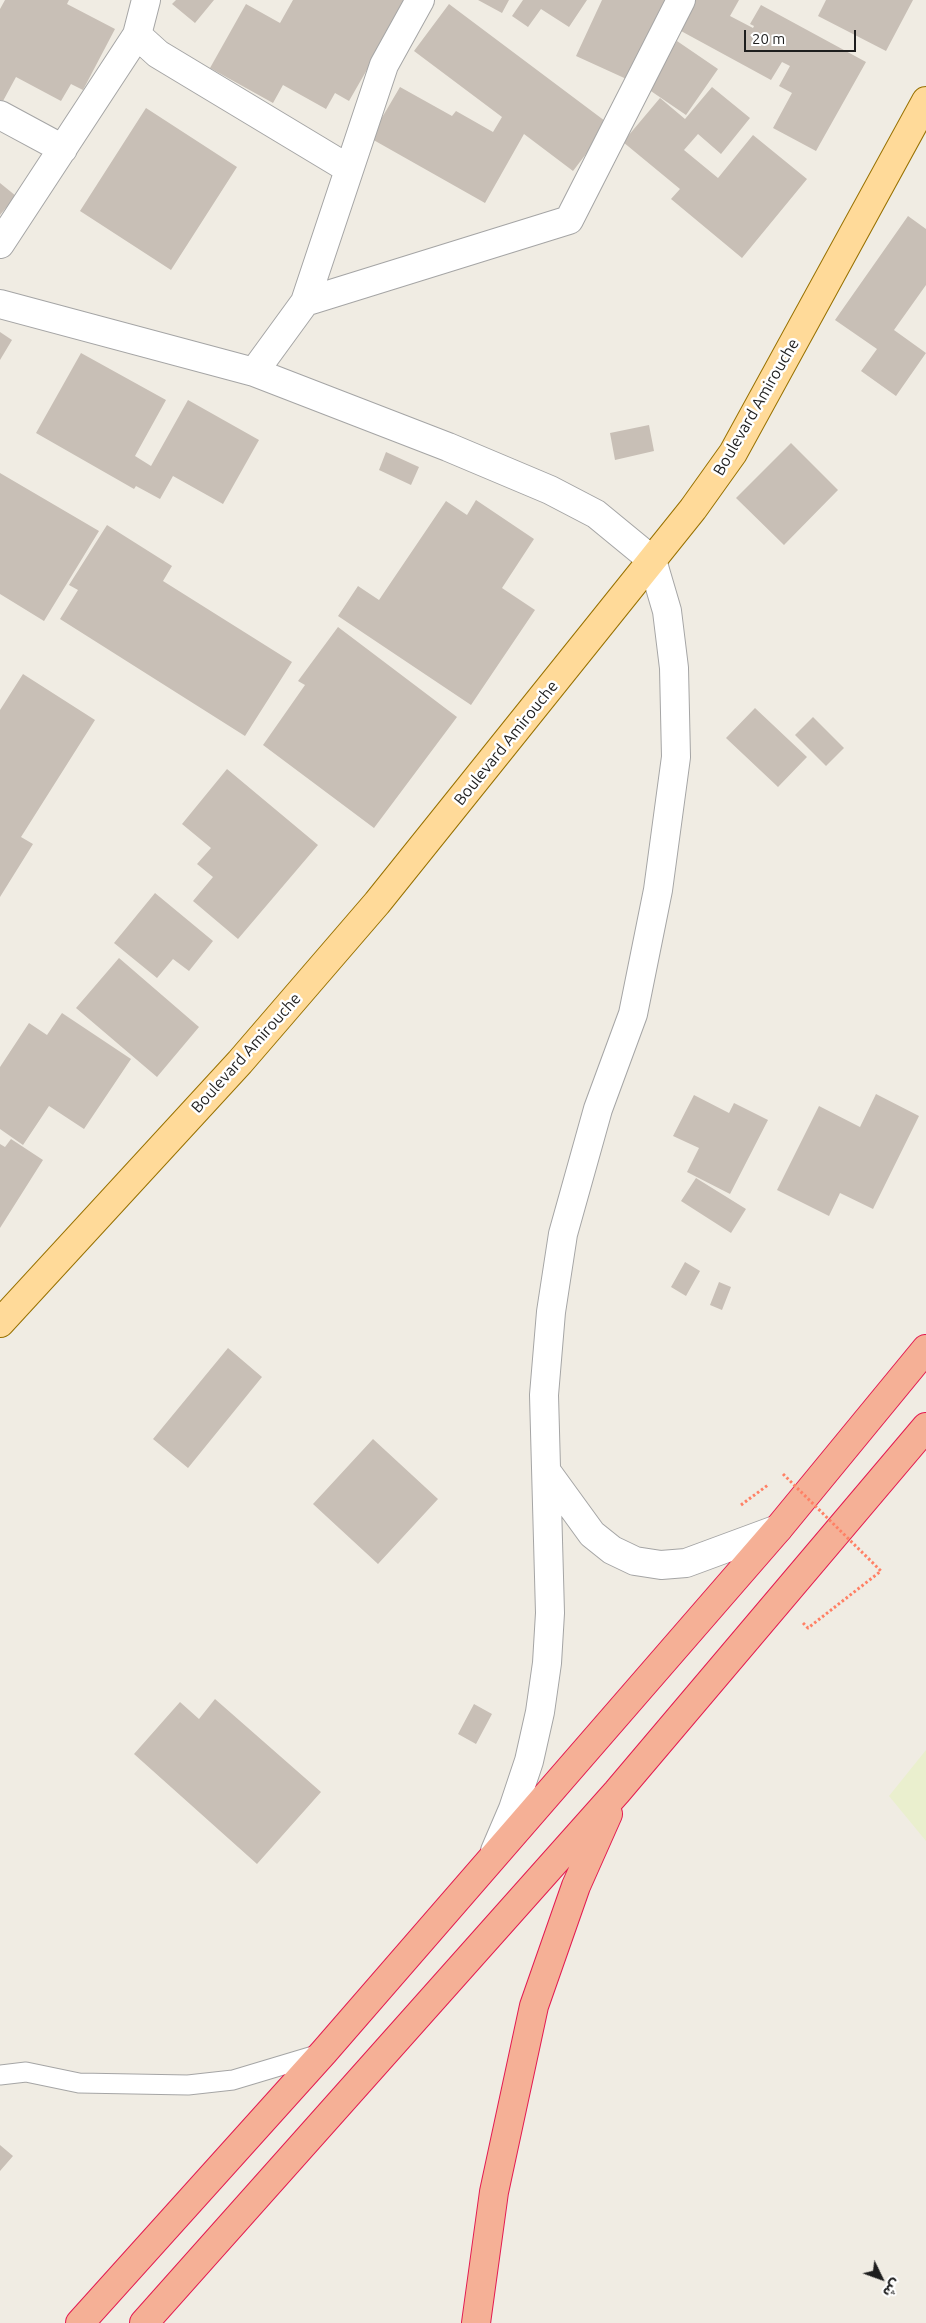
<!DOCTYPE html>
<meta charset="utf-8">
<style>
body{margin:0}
#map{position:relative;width:926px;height:2323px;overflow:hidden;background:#f0ece3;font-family:Ubuntu,"Noto Sans Arabic",sans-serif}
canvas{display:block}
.north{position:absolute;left:856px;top:2253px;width:50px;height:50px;-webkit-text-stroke:4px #fff;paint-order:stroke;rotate:132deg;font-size:14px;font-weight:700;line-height:20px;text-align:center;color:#1e1e1e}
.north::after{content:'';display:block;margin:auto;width:18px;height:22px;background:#1e1e1e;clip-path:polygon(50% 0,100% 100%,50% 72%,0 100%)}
.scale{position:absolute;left:744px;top:30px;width:112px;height:22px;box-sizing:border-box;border:2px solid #1e1e1e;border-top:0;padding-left:6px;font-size:15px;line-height:18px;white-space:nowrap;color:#1e1e1e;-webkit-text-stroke:4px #fff;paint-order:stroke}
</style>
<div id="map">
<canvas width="926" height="2323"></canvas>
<div class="north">ش</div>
<div class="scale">20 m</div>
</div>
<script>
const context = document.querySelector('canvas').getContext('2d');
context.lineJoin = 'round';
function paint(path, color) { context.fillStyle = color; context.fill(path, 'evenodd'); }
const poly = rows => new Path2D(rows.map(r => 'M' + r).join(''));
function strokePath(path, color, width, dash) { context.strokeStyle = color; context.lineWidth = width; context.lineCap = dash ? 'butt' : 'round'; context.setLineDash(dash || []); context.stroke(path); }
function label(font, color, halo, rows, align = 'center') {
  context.font = font + ' Ubuntu,sans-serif'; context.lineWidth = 5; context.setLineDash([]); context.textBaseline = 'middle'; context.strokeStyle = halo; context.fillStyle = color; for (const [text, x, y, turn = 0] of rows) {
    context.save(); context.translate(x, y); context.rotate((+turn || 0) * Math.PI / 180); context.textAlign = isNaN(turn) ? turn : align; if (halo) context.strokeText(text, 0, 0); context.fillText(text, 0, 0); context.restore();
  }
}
paint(poly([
 [926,1750,926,1841,889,1796]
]), '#eaefce');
paint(poly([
 [5,0,69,0,67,4,115,29,83,90,71,84,61,101,16,77,3,101,0,100,0,9],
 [176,0,214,0,195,23,172,4],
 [293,0,407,0,349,101,335,93,326,109,283,85,273,103,210,68,246,4,280,23],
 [478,0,509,0,502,13],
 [523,0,587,0,569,27,541,9,528,27,512,16],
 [602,0,671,0,633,82,576,56],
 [684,0,739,0,730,16,753,28,754,26,750,24,761,5,866,62,816,151,773,128,792,93,779,86,790,66,782,62,771,80,670,25],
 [826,0,913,0,886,51,818,16],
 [449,4,609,124,573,171,524,134,485,203,370,138,400,87,452,116,456,111,493,132,502,117,414,51],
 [677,41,718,69,686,115,645,87],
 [712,87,750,118,721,154,698,134,684,150,718,178,753,135,807,179,742,258,671,199,680,189,623,142,660,98,685,119],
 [146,108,237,167,171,270,80,211],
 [0,183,16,196,0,215],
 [908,216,926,229,926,285,894,330,926,353,896,396,861,371,877,349,835,320],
 [0,332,12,340,0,360],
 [81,353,166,400,135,456,151,466,188,400,259,440,223,504,173,476,160,499,136,486,134,489,36,433],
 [649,425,654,451,615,460,610,433],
 [791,443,838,490,784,545,736,498],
 [386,452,419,467,411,485,379,470],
 [0,473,99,531,44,621,0,594],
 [476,500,534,539,502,588,535,610,471,705,338,616,358,586,379,600,446,501,467,515],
 [107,525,172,566,163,581,292,662,245,736,60,619,78,590,69,585],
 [338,627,457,717,374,828,263,745,305,685,298,681],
 [23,674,95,720,21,837,33,844,0,897,0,710],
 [755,708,807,757,778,787,726,738],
 [813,717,844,748,826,766,795,735],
 [227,769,318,845,238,939,193,901,213,877,197,864,211,848,182,824],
 [155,893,213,941,189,971,173,959,157,978,114,943],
 [119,958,199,1027,157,1077,76,1008],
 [62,1013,131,1059,84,1129,49,1106,23,1145,0,1129,0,1067,29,1023,47,1035],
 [876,1094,919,1116,873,1209,840,1193,829,1216,777,1190,819,1106,860,1127],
 [694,1095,729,1113,734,1103,768,1120,730,1194,687,1172,699,1148,673,1136],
 [11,1139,43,1160,0,1228,0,1144,5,1147],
 [696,1178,746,1209,731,1233,681,1201],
 [685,1262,700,1271,686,1296,671,1287],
 [719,1282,731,1287,722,1310,710,1305],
 [228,1348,262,1377,188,1468,153,1439],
 [373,1439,438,1499,378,1564,313,1504],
 [215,1699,321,1792,257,1864,134,1754,180,1702,199,1719],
 [474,1704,492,1714,476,1744,458,1734],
 [0,2145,13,2156,0,2171]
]), '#c8bfb6');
const service = poly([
 [0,2075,26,2072,79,2083,188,2085,233,2080,323,2053]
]);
const minor = poly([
 [146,0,137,35,158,54,349,169],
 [0,115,63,149],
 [0,244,137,35],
 [305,302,384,65,420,0],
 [0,304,254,372,448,447,550,490,596,514,652,560,667,611,674,668,676,757,658,890,633,1014,598,1109,563,1234,551,1312,544,1395,550,1613,547,1663,540,1712,529,1761,513,1809,495,1851],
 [254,372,305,302,569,220,681,0],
 [547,1472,592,1534,612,1550,635,1561,661,1565,686,1563,778,1529]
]);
const primary = poly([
 [0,1323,240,1062,377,903,693,509,733,453,926,101]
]);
const trunk = poly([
 [80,2323,324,2052,778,1529,926,1349],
 [144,2323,617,1792,926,1427],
 [476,2323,494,2192,534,2006,576,1886,608,1814]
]);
strokePath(service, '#a5a5a5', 21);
strokePath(minor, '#a5a5a5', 30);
strokePath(primary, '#987100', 30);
strokePath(trunk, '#e31b51', 30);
strokePath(poly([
 [741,1505,768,1485],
 [803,1623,808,1628,881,1571]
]), '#ff8065', 3, [2.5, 2.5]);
strokePath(service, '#fff', 19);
strokePath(minor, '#fff', 28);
strokePath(primary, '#ffda99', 28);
strokePath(trunk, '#f5b096', 28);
strokePath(poly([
 [783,1474,881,1571]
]), '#ff8065', 3, [2.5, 2.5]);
label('16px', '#1e1e1e', '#fff', [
 ["Boulevard Amirouche",756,407,-60],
 ["Boulevard Amirouche",506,743,-51],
 ["Boulevard Amirouche",246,1053,-48]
]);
</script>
